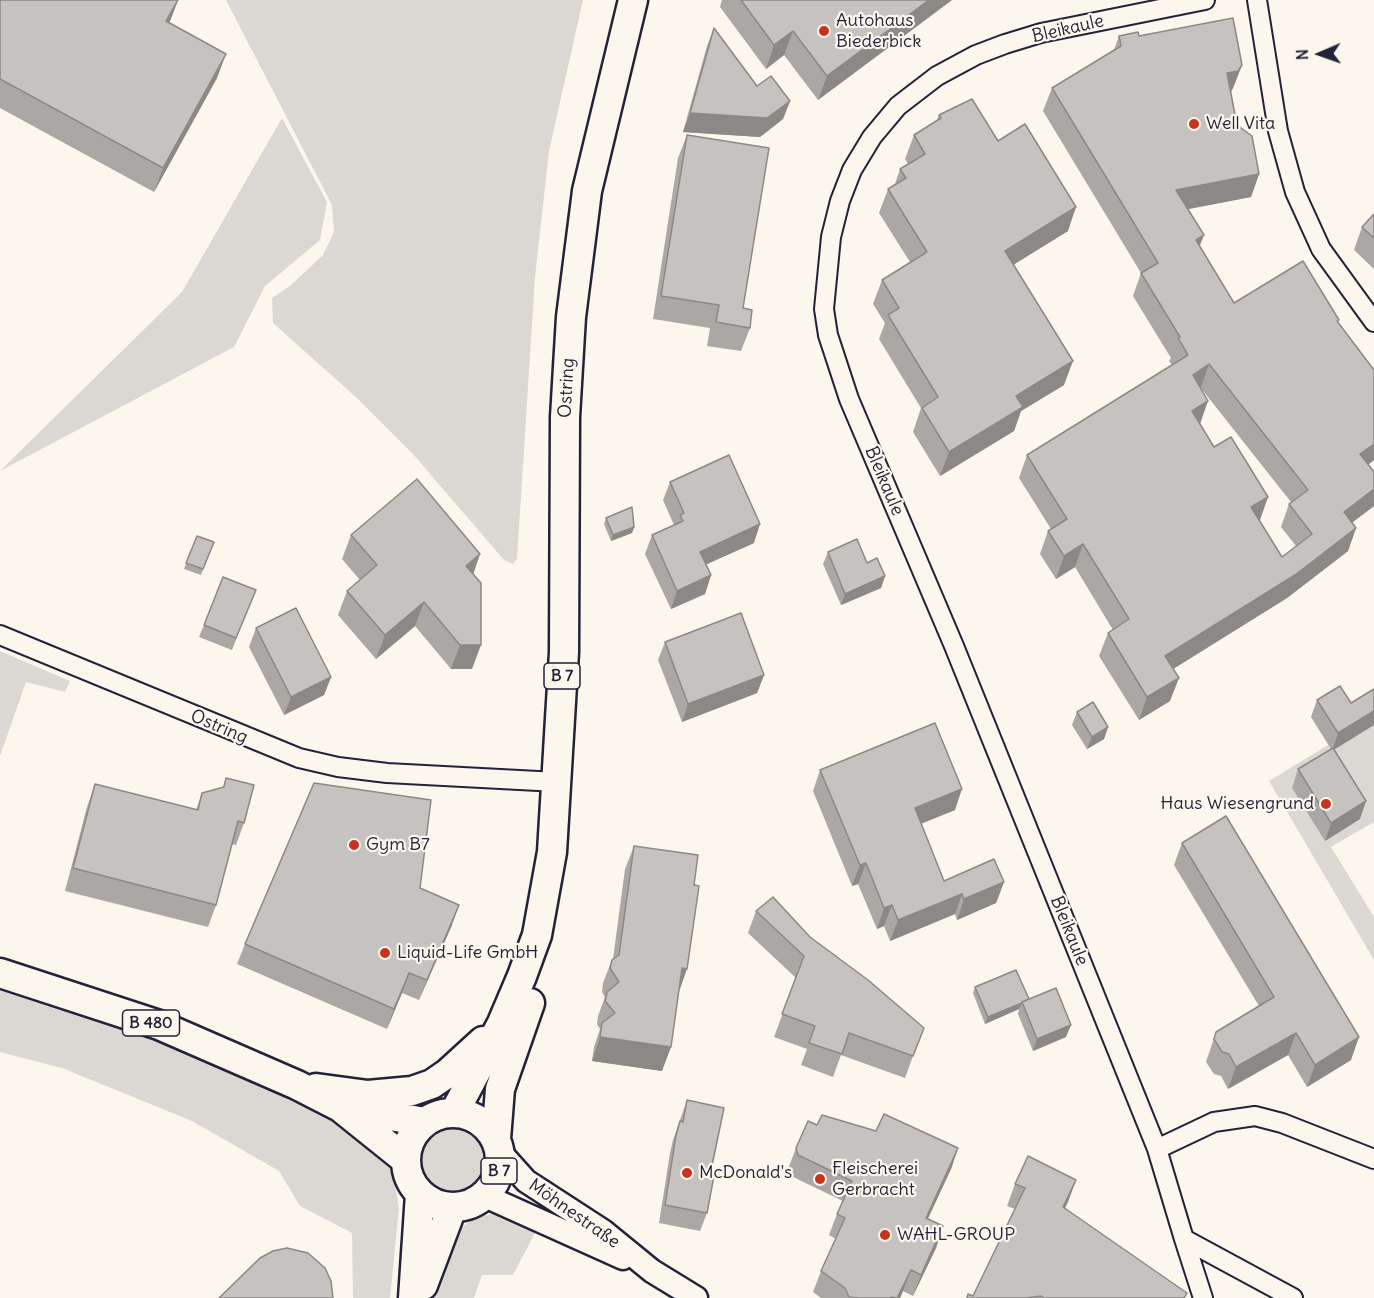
<!DOCTYPE html>
<meta charset="utf-8">
<style>
body{margin:0}
#map{position:relative;width:1374px;height:1298px;overflow:hidden;background:#fbf7ec;font-family:Delius,sans-serif}
canvas{display:block}
.north{position:absolute;left:1290px;top:24px;width:60px;height:60px;-webkit-text-stroke:4px #fbf7ec;paint-order:stroke;rotate:268deg;font-size:16px;font-weight:700;line-height:24px;text-align:center;color:#22223b}
.north::after{content:'';display:block;margin:auto;width:21px;height:27px;background:#22223b;clip-path:polygon(50% 0,100% 100%,50% 72%,0 100%)}
</style>
<div id="map">
<canvas width="1374" height="1298"></canvas>
<div class="north">N</div>
</div>
<script>
const context = document.querySelector('canvas').getContext('2d');
context.lineJoin = 'round';
function paint(path, color) { context.fillStyle = color; context.fill(path, 'evenodd'); }
const poly = rows => new Path2D(rows.map(r => 'M' + r).join(''));
function strokePath(path, color, width, dash) { context.strokeStyle = color; context.lineWidth = width; context.lineCap = dash ? 'butt' : 'round'; context.setLineDash(dash || []); context.stroke(path); }
function label(font, color, halo, rows, align = 'center') {
  context.font = font + ' Delius,sans-serif'; context.lineWidth = 4.5; context.setLineDash([]); context.textBaseline = 'middle'; context.strokeStyle = halo; context.fillStyle = color; for (const [text, x, y, turn = 0] of rows) {
    context.save(); context.translate(x, y); context.rotate((+turn || 0) * Math.PI / 180); context.textAlign = isNaN(turn) ? turn : align; if (halo) context.strokeText(text, 0, 0); context.fillText(text, 0, 0); context.restore();
  }
}
paint(poly([
 [226,0,583,0,549,151,535,277,517,559,513,564,504,560,413,454,358,399,273,323,272,298,291,285,323,255,334,232,332,205],
 [282,118,327,202,320,240,265,286,234,347,0,471,182,292],
 [0,651,70,681,65,692,26,682,0,756],
 [1374,717,1374,825,1372,823,1331,847,1374,917,1374,960,1269,781],
 [0,990,138,1032,311,1108,365,1139,392,1168,399,1208,390,1298,353,1298,352,1233,300,1206,279,1171,192,1121,62,1068,0,1052],
 '417 1159a37 37 0 1 1 74 0a37 37 0 1 1-74 0Z',
 [493,1213,536,1231,513,1275,482,1275,474,1298,430,1298,434,1280,454,1233,470,1221]
]), '#dbd8d3');
const minor = poly([
 [1205,0,1041,33,1005,44,976,55,937,76,898,106,872,137,852,170,840,201,831,237,824,309,828,335,849,399,954,646,1157,1149,1184,1239,1293,1298],
 [1257,0,1278,131,1295,192,1321,249,1374,322],
 [0,635,299,758,338,767,387,773,557,782],
 [1157,1149,1214,1122,1255,1116,1282,1123,1374,1159],
 [1184,1239,1203,1298]
]);
const tertiary = poly([
 [500,1152,526,1181,603,1231,652,1271,696,1298],
 [485,1196,623,1258]
]);
const primary = poly([
 [0,973,159,1025,297,1085,340,1107,406,1160],
 [316,1088,368,1095,412,1091,432,1084,448,1073,483,1041],
 [344,1108,425,1122],
 '406 1160a47 47 0 1 1 94 0a47 47 0 1 1-94 0Z',
 [454,1113,502,1023,522,976,537,935,552,852,564,652,565,417,571,317,587,191,633,0],
 [496,1139,500,1089,530,1003],
 [423,1285,452,1208],
 [413,1298,420,1194]
]);
strokePath(minor, '#22223b', 22);
strokePath(tertiary, '#22223b', 27);
strokePath(primary, '#22223b', 33);
strokePath(minor, '#fbf7ec', 18);
strokePath(tertiary, '#fbf7ec', 22);
strokePath(primary, '#fbf7ec', 28);
paint(poly([
 [0,0,178,0,169,23,217,78,154,192,0,108],
 [722,0,952,0,818,100,784,55,766,69,720,7],
 [714,28,757,86,790,101,783,119,760,137,683,132,707,46],
 [1119,36,1139,36,1242,65,1233,88,1231,92,1237,125,1259,174,1251,197,1188,209,1200,246,1234,303,1338,323,1374,370,1374,460,1368,465,1374,506,1352,522,1356,528,1348,551,1287,598,1173,669,1170,701,1139,720,1099,656,1108,633,1113,630,1075,567,1056,579,1040,554,1048,531,1051,529,1019,478,1027,455,1172,365,1169,361,1171,358,1133,296,1141,273,1043,111,1052,88,1114,50],
 [1200,387,1291,502,1289,504,1281,527,1296,546,1282,557,1259,520,1268,497,1214,447,1200,424],
 [939,115,998,141,1068,231,1014,264,1064,385,1021,411,1014,431,940,476,913,432,921,408,879,339,885,323,873,304,882,280,910,262,879,213,888,189,895,184,900,169,908,164,905,159,914,135,937,120],
 [687,135,750,328,741,351,707,346,710,328,653,319,678,158],
 [1374,214,1374,269,1354,250,1362,227],
 [670,482,754,543,706,564,711,575,705,594,671,609,645,554,652,535,674,525,663,500],
 [606,518,634,527,632,533,611,541,604,524],
 [351,535,473,574,472,669,451,669,415,626,376,659,338,615,347,591,360,580,342,559],
 [197,536,214,542,201,575,184,569],
 [828,552,867,563,885,576,881,588,841,605,823,564],
 [251,602,232,650,199,637,204,625],
 [256,628,331,677,324,695,284,715,249,647],
 [665,642,764,675,757,693,682,722,658,660],
 [1317,700,1351,703,1334,749,1360,819,1325,841,1292,788,1298,769,1331,749,1311,717],
 [1077,712,1108,727,1104,739,1087,749,1072,725],
 [820,770,955,810,921,824,944,881,1004,882,996,903,957,920,955,914,890,941,884,926,877,929,858,884,852,886,813,791],
 [226,778,244,823,236,845,232,844,216,905,208,927,65,891,87,807,95,784,196,810,202,793,223,787],
 [1182,843,1351,1060,1307,1087,1288,1055,1228,1089,1221,1076,1214,1074,1206,1062,1216,1032,1259,1006,1174,865],
 [634,846,678,992,662,1071,592,1061,594,1047,600,1029,597,1024,598,1016,605,997,602,992,603,983,612,960,613,959,625,869],
 [420,888,452,925,419,1000,402,993,387,1029,237,964,245,944],
 [756,911,913,1056,905,1078,841,1055,833,1077,801,1065,807,1049,774,1037,796,978,748,933],
 [975,987,1029,999,1066,1037,1033,1051,1018,1014,1019,1009,985,1024,973,993],
 [687,1100,710,1175,707,1213,700,1231,659,1223,670,1153,673,1140],
 [817,1125,876,1131,958,1148,951,1169,928,1219,943,1226,936,1248,913,1296,903,1291,900,1298,821,1298,813,1292,821,1271,836,1239,829,1235,837,1214,843,1201,791,1176,788,1169,796,1148],
 [1076,1180,1065,1208,1185,1298,967,1298,973,1296,1015,1209,1007,1206,1015,1184]
]), '#aaa7a5');
paint(poly([
 [178,0,169,24,166,21],
 [929,0,952,0,818,100,827,76],
 [793,31,784,55,766,69,774,45],
 [226,54,217,78,154,192,163,168],
 [1242,65,1233,88,1229,94,1227,73],
 [790,101,783,119,760,137,683,132,690,113],
 [1259,174,1251,197,1168,213,1176,190],
 [1076,207,1068,231,997,275,1005,251],
 [1204,235,1195,258,1196,240],
 [1073,361,1064,385,1021,411,1014,431,940,476,949,452,1016,396],
 [1209,364,1201,387,1184,398,1193,375],
 [1208,401,1200,424,1192,411],
 [1374,444,1374,460,1352,477,1360,454],
 [1374,489,1374,506,1336,535,1344,512],
 [1268,497,1260,520,1243,530,1251,507],
 [760,524,754,543,694,570,700,552],
 [634,527,632,533,611,541,613,535],
 [1356,528,1348,551,1287,598,1157,679,1165,656],
 [1083,544,1075,567,1056,579,1064,556],
 [480,554,472,578,466,566],
 [711,575,705,594,671,609,677,591],
 [885,576,881,588,841,605,845,594],
 [424,602,415,626,376,659,385,635],
 [460,645,481,645,472,669,451,669],
 [764,675,757,693,682,722,688,704],
 [331,677,324,695,284,715,291,697],
 [1179,678,1170,701,1139,720,1147,697],
 [1374,711,1374,725,1332,751,1338,733],
 [1108,727,1104,739,1087,749,1092,737],
 [962,789,955,810,907,829,915,808],
 [1366,801,1360,819,1325,841,1331,823],
 [866,863,858,884,852,886,860,865],
 [1004,882,996,903,957,920,964,899],
 [962,894,955,914,890,941,898,920],
 [459,905,452,925,419,1000,427,980],
 [892,905,884,926,877,929,884,908],
 [682,968,687,969,679,992],
 [409,973,402,993,387,1029,394,1009],
 [1022,1003,1019,1009,985,1024,988,1017],
 [1071,1025,1066,1037,1033,1051,1037,1039],
 [1296,1033,1288,1055,1228,1089,1236,1067],
 [600,1037,671,1047,662,1071,592,1061],
 [1359,1037,1351,1060,1307,1087,1315,1065],
 [958,1148,951,1169,918,1239,926,1218],
 [1076,1180,1068,1202,1055,1229,1063,1207],
 [943,1226,936,1248,913,1296,921,1275],
 [911,1270,903,1291,900,1298,897,1298]
]), '#8b8886');
const building = poly([
 [0,0,178,0,166,21,226,54,163,168,0,79,0,0],
 [741,0,929,0,827,76,793,31,774,45,741,0],
 [1233,18,1242,65,1238,71,1227,73,1237,125,1252,136,1259,174,1176,190,1204,235,1196,240,1234,303,1303,261,1339,320,1337,321,1374,370,1374,444,1360,454,1374,472,1374,489,1344,512,1356,528,1295,575,1165,656,1179,678,1147,697,1108,633,1129,619,1083,544,1064,556,1048,531,1067,519,1027,455,1188,355,1178,338,1180,337,1141,273,1158,263,1052,88,1121,46,1119,36,1138,32,1139,36,1233,18],
 [1209,364,1308,490,1289,504,1312,534,1282,557,1251,507,1268,497,1231,437,1214,447,1192,411,1208,401,1193,375,1209,364],
 [714,28,757,86,771,76,790,101,767,118,690,113,714,28],
 [972,99,998,141,1025,124,1076,207,1005,251,1073,361,1016,396,1023,407,949,452,922,408,938,397,888,315,899,308,882,280,927,252,888,189,906,178,900,169,925,154,914,135,941,118,939,115,972,99],
 [687,135,769,148,743,308,752,310,750,328,716,322,719,305,661,296,687,135],
 [1374,214,1374,238,1362,227,1374,214],
 [729,455,760,524,700,552,711,575,677,591,652,535,683,521,680,515,684,513,670,482,729,455],
 [417,479,480,554,466,566,481,583,481,645,460,645,424,602,385,635,347,591,377,565,351,535,417,479],
 [632,507,634,527,613,535,606,518,632,507],
 [197,536,214,542,203,569,186,563,197,536],
 [857,539,867,563,877,558,885,576,845,594,828,552,857,539],
 [223,577,256,590,236,638,204,625,223,577],
 [296,608,331,677,291,697,256,628,296,608],
 [741,613,764,675,688,704,665,642,741,613],
 [1340,686,1351,703,1374,689,1374,711,1338,733,1317,700,1340,686],
 [1093,702,1108,727,1092,737,1077,712,1093,702],
 [935,723,962,789,915,808,944,881,994,859,1004,882,964,899,962,894,898,920,892,905,884,908,866,863,860,865,820,770,935,723],
 [1333,748,1366,801,1331,823,1298,769,1333,748],
 [226,778,254,785,244,823,238,821,216,905,73,868,95,784,198,810,202,793,224,787,226,778],
 [314,783,431,800,420,888,459,905,427,980,409,973,394,1009,245,944,314,783],
 [1226,816,1359,1037,1315,1065,1296,1033,1236,1067,1229,1054,1222,1052,1214,1039,1216,1032,1274,997,1182,843,1226,816],
 [634,846,698,855,694,885,699,886,687,969,682,968,671,1047,600,1037,602,1023,615,1013,605,1001,607,992,619,982,610,968,612,960,619,955,634,846],
 [773,897,810,937,868,980,924,1028,913,1056,849,1033,842,1054,809,1043,815,1026,782,1014,804,956,756,911,773,897],
 [1016,970,1029,999,1022,1002,1022,1003,988,1017,975,987,1016,970],
 [1056,988,1071,1025,1037,1039,1022,1002,1056,988],
 [687,1100,724,1108,710,1175,714,1176,707,1213,665,1205,676,1135,680,1121,683,1122,687,1100],
 [884,1114,958,1148,926,1218,943,1226,921,1275,911,1270,897,1298,891,1297,891,1298,859,1298,849,1297,845,1288,821,1271,845,1218,837,1214,852,1181,798,1155,796,1148,808,1121,817,1125,822,1115,876,1131,884,1114],
 [1028,1156,1076,1180,1063,1207,1187,1293,1184,1298,1044,1298,1041,1296,1026,1298,967,1298,968,1294,973,1296,1025,1188,1015,1184,1028,1156],
 [287,1248,308,1253,325,1268,331,1281,333,1298,219,1298,260,1258,273,1251,287,1248]
]);
paint(building, '#c6c2c0');
strokePath(building, '#8b8886', 1.5);
for (const [x, y, r, color] of [
 [824,31,6,"#c8321e"],
 [1194,124,6,"#c8321e"],
 [1326,804,6,"#c8321e"],
 [354,845,6,"#c8321e"],
 [385,953,6,"#c8321e"],
 [687,1173,6,"#c8321e"],
 [820,1179,6,"#c8321e"],
 [885,1235,6,"#c8321e"]
]) { const dot = new Path2D(); dot.arc(x, y, r, 0, 2 * Math.PI); context.fillStyle = color; context.fill(dot); strokePath(dot, '#fbf7ec', 2); }
for (const [x, y, w] of [
 [562,676,36],
 [151,1023,57],
 [499,1171,36]
]) { const box = new Path2D(); box.roundRect(x - w / 2, y - 13, w, 26, 4.5); context.fillStyle = '#fbf7ec'; context.fill(box); strokePath(box, '#22223b', 1.5); }
label('bold 16px', '#22223b', null, [
 ["B 7",562,676],
 ["B 480",151,1023],
 ["B 7",499,1171]
]);
label('18px', '#22223b', '#fbf7ec', [
 ["Autohaus",836,21],
 ["Biederbick",836,42],
 ["Well Vita",1206,124],
 ["Haus Wiesengrund",1314,804,"right"],
 ["Gym B7",366,845],
 ["Liquid-Life GmbH",397,953],
 ["Fleischerei",832,1169],
 ["Gerbracht",832,1190],
 ["McDonald's",699,1173],
 ["WAHL-GROUP",897,1235]
], 'left');
label('18px', '#22223b', '#fbf7ec', [
 ["Bleikaule",1068,29,-13],
 ["Ostring",567,388,-87],
 ["Bleikaule",884,481,67],
 ["Ostring",219,727,23],
 ["Bleikaule",1069,931,68],
 ["Möhnestraße",574,1214,35]
]);
</script>
